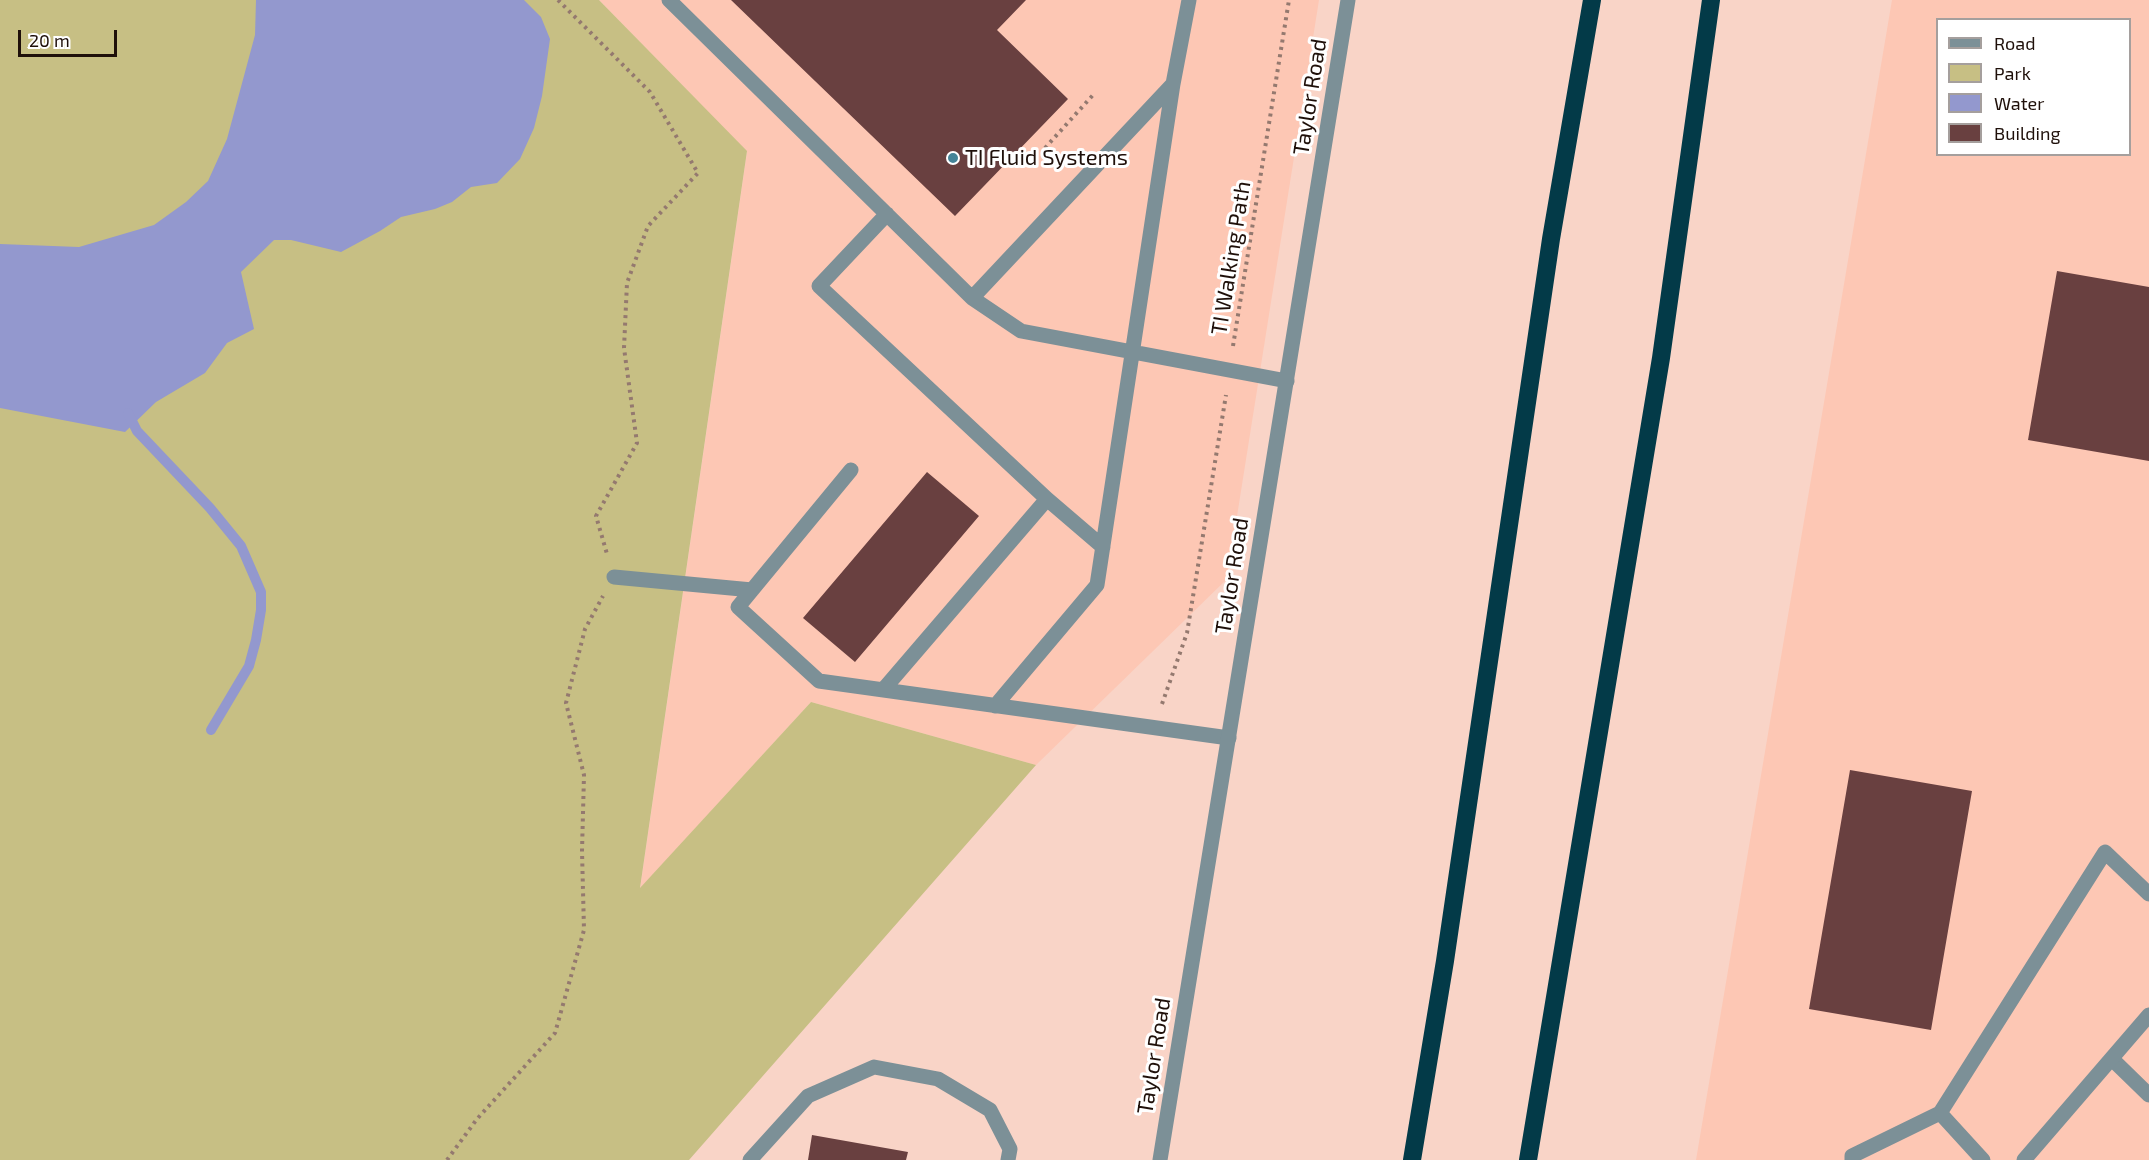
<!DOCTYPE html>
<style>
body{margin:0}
#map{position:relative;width:2149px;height:1160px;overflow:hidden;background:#f9d4c7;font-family:"Exo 2",sans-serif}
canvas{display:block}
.legend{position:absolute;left:1936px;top:18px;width:195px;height:138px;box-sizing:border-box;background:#fff;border:2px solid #a59f9d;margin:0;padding:8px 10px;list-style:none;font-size:18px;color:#1f100a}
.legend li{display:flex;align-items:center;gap:12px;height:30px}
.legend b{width:30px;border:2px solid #a59f9d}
.scale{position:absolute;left:18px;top:30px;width:99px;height:27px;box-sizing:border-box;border:3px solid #1f100a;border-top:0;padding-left:8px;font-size:18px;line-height:21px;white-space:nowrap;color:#1f100a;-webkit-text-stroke:4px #fff;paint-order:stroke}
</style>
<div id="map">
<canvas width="2149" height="1160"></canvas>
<ul class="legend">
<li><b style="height:8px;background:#7c9097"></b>Road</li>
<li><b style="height:16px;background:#c7bf84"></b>Park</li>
<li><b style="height:16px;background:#9398ce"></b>Water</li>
<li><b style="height:16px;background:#694040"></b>Building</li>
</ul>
<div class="scale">20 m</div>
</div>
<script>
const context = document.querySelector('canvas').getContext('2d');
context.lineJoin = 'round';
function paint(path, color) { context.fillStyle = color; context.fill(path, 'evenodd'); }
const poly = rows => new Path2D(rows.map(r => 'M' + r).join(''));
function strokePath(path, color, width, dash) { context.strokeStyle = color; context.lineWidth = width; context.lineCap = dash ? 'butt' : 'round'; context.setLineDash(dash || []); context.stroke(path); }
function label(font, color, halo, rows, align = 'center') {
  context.font = font + ' "Exo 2",sans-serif'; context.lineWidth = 6; context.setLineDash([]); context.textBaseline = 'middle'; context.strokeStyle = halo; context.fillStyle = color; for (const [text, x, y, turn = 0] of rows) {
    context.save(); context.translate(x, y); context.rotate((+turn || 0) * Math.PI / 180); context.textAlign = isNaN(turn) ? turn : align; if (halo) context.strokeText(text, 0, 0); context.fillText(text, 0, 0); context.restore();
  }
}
paint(poly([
 [599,0,1319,0,1227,579,1036,765,811,702,640,889,747,152],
 [1892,0,2149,0,2149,1160,1696,1160],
 [1938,20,2130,20,2130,154,1938,154]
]), '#fdc7b4');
paint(poly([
 [0,0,599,0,747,151,640,888,811,702,1036,765,689,1160,0,1160]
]), '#c7bf84');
paint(poly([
 [256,0,524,0,541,17,550,39,542,96,534,128,520,159,497,183,471,187,452,202,435,209,401,217,380,231,341,252,291,240,274,240,241,272,254,329,227,343,205,373,156,402,125,432,0,408,0,244,79,247,154,225,186,202,208,181,227,139,255,35]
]), '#9398ce');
strokePath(poly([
 [128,413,137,431,210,508,241,546,261,592,261,610,256,640,249,666,211,730]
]), '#9398ce', 10);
paint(poly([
 [731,0,1026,0,997,30,1068,99,955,216],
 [2057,271,2149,287,2149,461,2028,440],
 [927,472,979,516,855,662,803,618],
 [1850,770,1972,791,1931,1030,1809,1009],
 [812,1135,908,1152,906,1160,808,1160]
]), '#694040');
strokePath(poly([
 [558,0,650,92,698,173,648,226,627,283,624,348,637,443,596,516,607,554],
 [1045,148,1093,95],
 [1233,346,1289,0],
 [1162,704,1187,633,1226,395],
 [447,1160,477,1119,555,1033,584,930,582,851,584,775,566,703,585,629,603,596]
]), '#94796f', 4, [3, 4.5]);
strokePath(poly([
 [669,0,972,298,1173,84,1189,0],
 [887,214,819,286,1047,499,1103,547],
 [972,298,1021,331,1287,381],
 [851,470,738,607,819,681,1229,738],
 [614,577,752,590],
 [883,690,1047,499],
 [995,706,1097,585,1173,84],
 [2112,1059,2149,1095],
 [750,1160,808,1096,874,1067,938,1079,990,1110,1010,1149,1008,1160],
 [1852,1160,1852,1156,1940,1113],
 [1983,1160,1940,1113,2105,852,2149,894]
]), '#7c9097', 15);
strokePath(poly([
 [1160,1160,1348,0],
 [2024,1160,2149,1015]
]), '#7c9097', 15);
strokePath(poly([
 [1412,1160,1445,961,1551,239,1592,0],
 [1528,1160,1661,358,1711,0]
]), '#033a48', 18);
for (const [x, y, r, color] of [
 [953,158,6,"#448498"]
]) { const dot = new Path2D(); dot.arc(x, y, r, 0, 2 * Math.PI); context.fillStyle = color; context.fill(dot); strokePath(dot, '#fff', 2); }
label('22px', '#1f100a', '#fff', [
 ["Taylor Road",1310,97,-81],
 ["TI Walking Path",1231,258,-81],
 ["Taylor Road",1232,576,-81],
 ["Taylor Road",1154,1056,-81]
]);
label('22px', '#1f100a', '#fff', [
 ["TI Fluid Systems",965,158]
], 'left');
</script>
